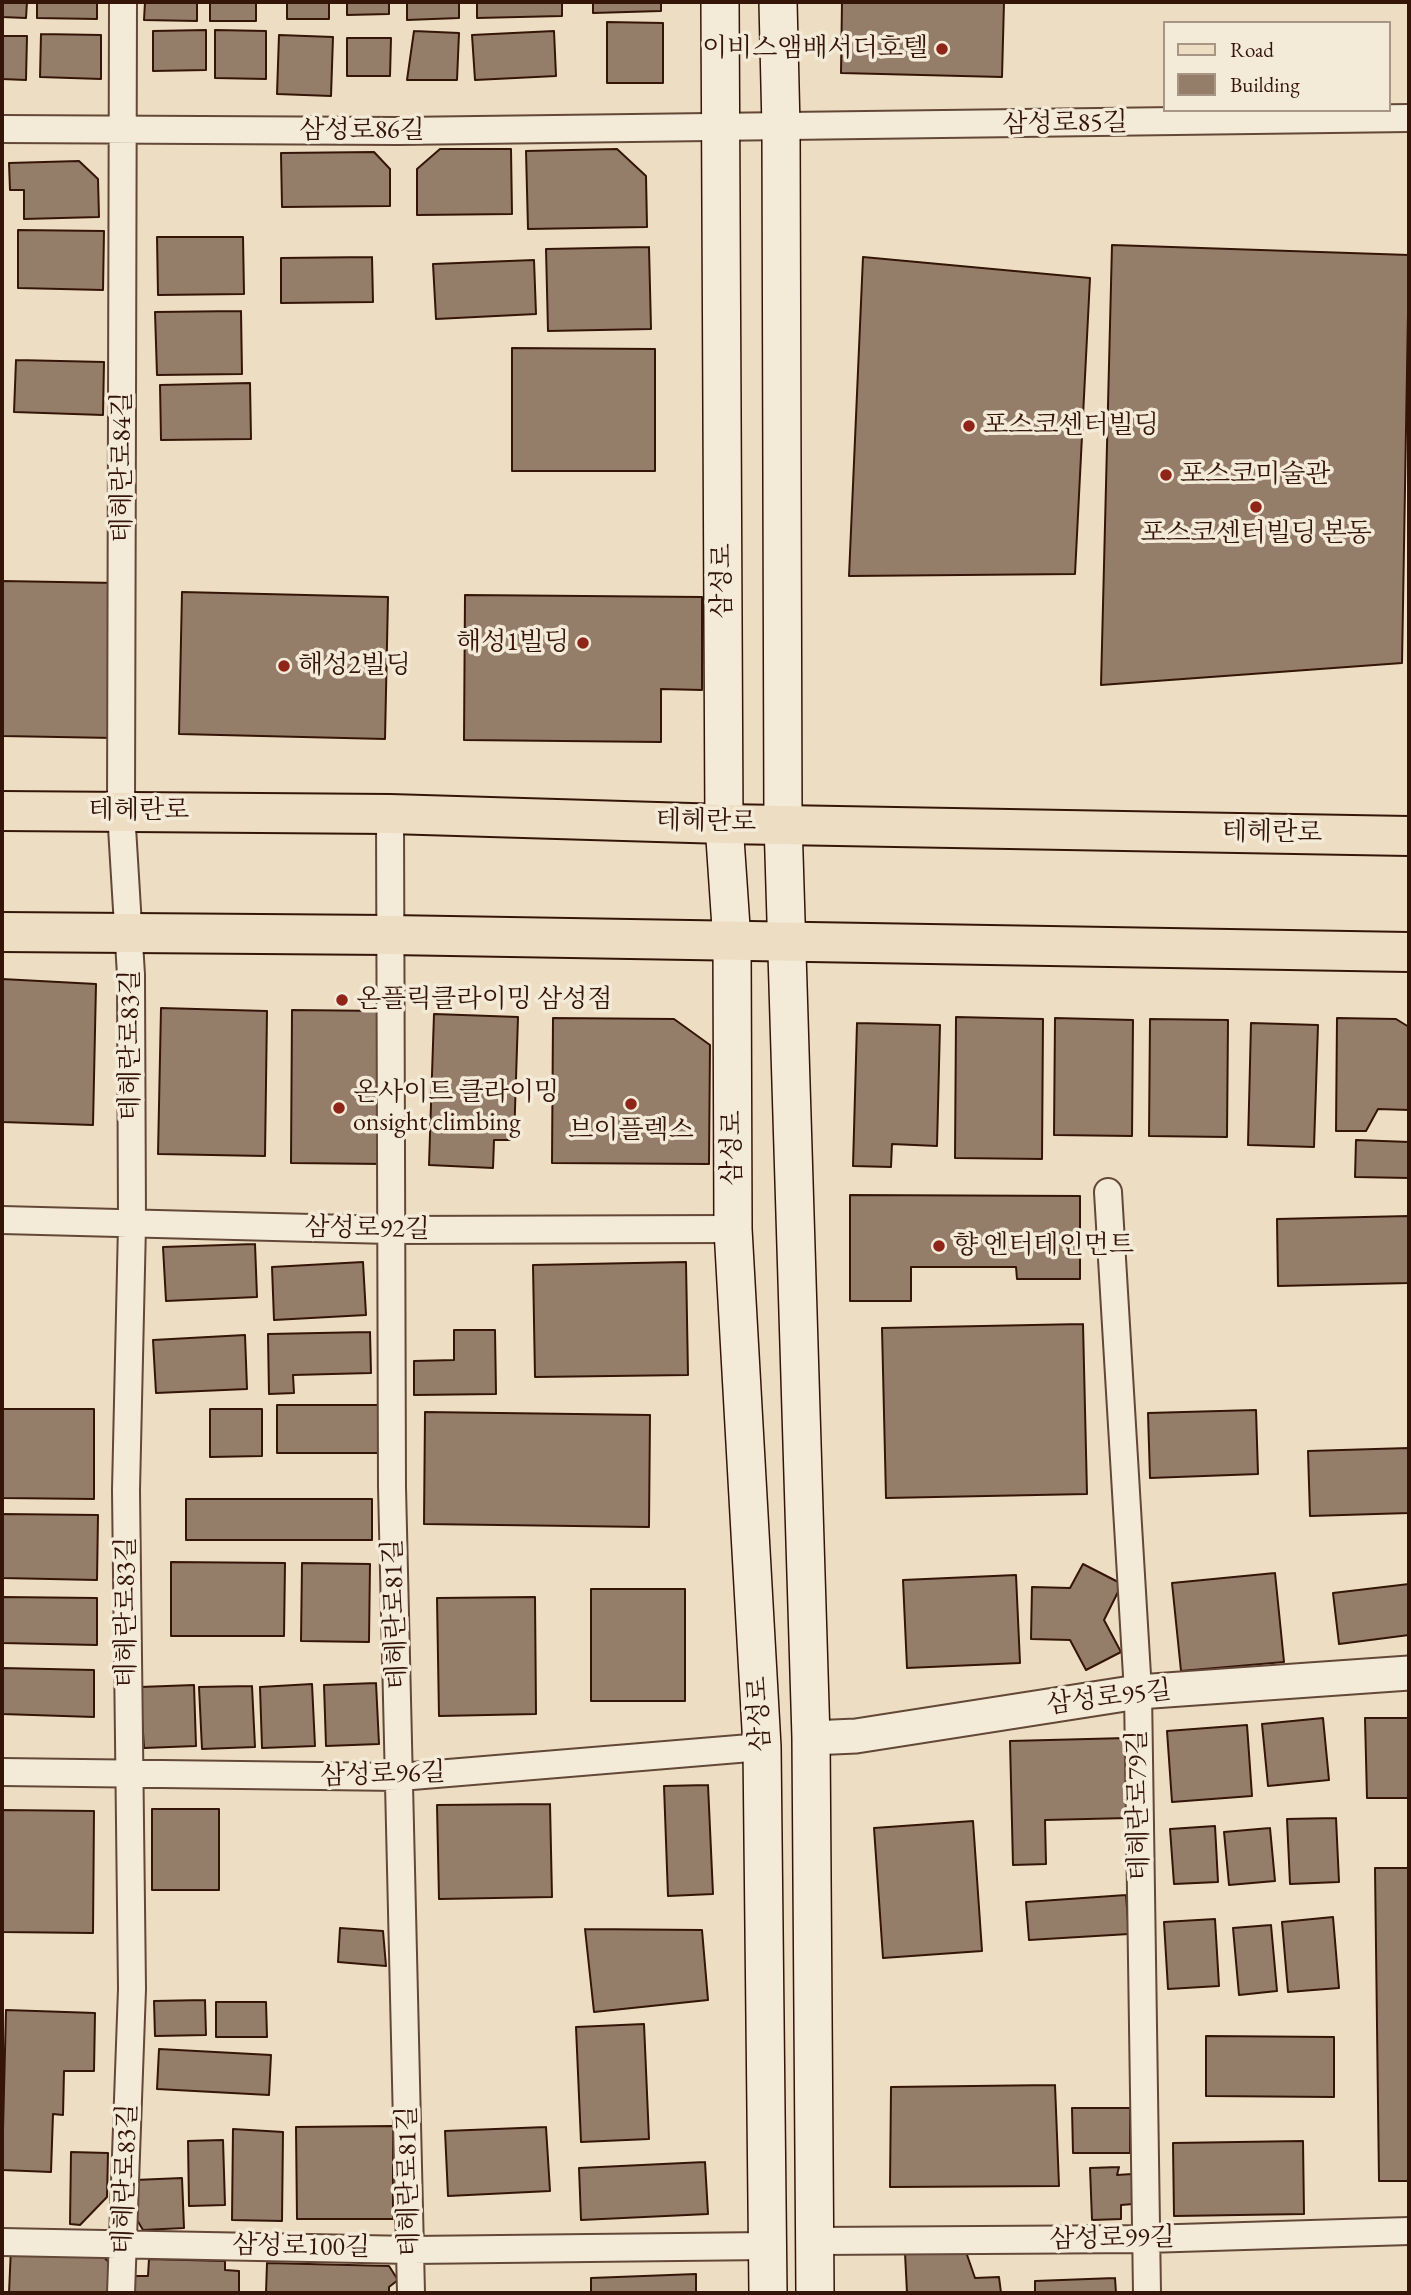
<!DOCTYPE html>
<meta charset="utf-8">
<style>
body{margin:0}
#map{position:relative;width:1411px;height:2295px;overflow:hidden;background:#eddec3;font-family:"EB Garamond",serif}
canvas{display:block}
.frame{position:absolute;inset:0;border:4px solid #351508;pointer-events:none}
.legend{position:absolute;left:1163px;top:21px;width:228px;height:91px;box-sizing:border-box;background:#f3ead8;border:2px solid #a79585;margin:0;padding:9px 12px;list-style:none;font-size:21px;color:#351508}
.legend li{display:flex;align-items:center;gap:14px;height:35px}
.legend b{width:35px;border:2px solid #a79585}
</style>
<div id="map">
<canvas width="1411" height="2295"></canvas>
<div class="frame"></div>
<ul class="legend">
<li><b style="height:9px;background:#eddec3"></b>Road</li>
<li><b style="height:19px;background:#957e69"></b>Building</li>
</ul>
</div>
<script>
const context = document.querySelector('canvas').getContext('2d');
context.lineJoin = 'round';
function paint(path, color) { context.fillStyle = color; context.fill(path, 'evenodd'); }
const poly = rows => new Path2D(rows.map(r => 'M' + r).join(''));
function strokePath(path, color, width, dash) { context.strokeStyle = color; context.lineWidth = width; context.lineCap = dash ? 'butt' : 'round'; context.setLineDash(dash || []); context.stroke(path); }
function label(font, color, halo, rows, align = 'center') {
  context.font = font + ' "EB Garamond","Noto Serif KR",serif'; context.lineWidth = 7; context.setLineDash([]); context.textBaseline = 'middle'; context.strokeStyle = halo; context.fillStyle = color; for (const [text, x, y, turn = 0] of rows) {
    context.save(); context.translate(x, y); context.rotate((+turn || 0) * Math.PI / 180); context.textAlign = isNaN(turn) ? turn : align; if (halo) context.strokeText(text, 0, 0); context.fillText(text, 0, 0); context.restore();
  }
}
const building = poly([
 [2,2,27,2,26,18,2,17,2,2],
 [37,2,97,2,97,19,37,18,37,2],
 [145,2,197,2,197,21,144,20,145,2],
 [210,2,256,2,256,21,210,21,210,2],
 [287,2,329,2,329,19,287,19,287,2],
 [347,2,389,2,389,14,347,15,347,2],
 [407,2,459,2,459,18,407,20,407,2],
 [477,2,562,2,562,16,477,18,477,2],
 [593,2,661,2,661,11,593,13,593,2],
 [842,2,1004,2,1002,77,841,73,842,2],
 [1307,2,1307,3,1077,3,1077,2,1307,2],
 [607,22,663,23,663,83,607,83,607,22],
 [206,30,206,70,153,71,153,31,206,30],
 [215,30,266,31,266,79,215,78,215,30],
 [414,31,459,33,457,80,407,80,414,31],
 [554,31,556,76,475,80,472,35,554,31],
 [41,34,101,35,101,79,40,77,41,34],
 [279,35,333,37,331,96,277,94,279,35],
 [2,36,27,36,26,80,2,79,2,36],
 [347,38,391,38,390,76,347,76,347,38],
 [440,149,511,149,512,214,417,215,417,169,440,149],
 [617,149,646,176,647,227,528,229,526,151,617,149],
 [374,152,390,169,390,206,282,207,281,153,374,152],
 [79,161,98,179,99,217,24,219,24,190,10,190,9,163,79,161],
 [18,230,104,231,103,290,18,288,18,230],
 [157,237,243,237,244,294,158,295,157,237],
 [1112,245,1409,255,1402,663,1101,685,1112,245],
 [649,247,651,329,548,331,546,249,649,247],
 [372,257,373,302,281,303,281,258,372,257],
 [863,257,1090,278,1075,574,849,576,863,257],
 [534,260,536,314,436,319,433,264,534,260],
 [241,311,242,374,157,375,155,312,241,311],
 [512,348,655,349,655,471,512,471,512,348],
 [16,360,104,362,103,415,14,412,16,360],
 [250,383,251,439,161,440,160,385,250,383],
 [2,581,117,583,114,738,2,736,2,581],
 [182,592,388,597,385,739,179,734,182,592],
 [465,595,702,597,702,690,661,689,661,742,464,740,465,595],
 [2,979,96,984,93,1125,2,1122,2,979],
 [161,1008,267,1011,265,1156,158,1154,161,1008],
 [292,1010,385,1011,384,1164,291,1163,292,1010],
 [434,1014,518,1017,514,1140,494,1140,493,1168,429,1165,434,1014],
 [956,1017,1043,1019,1042,1159,955,1158,956,1017],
 [553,1018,674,1019,710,1045,709,1164,552,1163,553,1018],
 [1055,1018,1133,1020,1132,1136,1054,1135,1055,1018],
 [1337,1018,1396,1019,1409,1027,1409,1110,1378,1109,1366,1131,1336,1131,1337,1018],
 [1150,1019,1228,1020,1227,1137,1149,1136,1150,1019],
 [857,1023,940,1025,937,1146,892,1144,891,1167,853,1166,857,1023],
 [1251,1023,1318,1025,1314,1147,1248,1145,1251,1023],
 [1356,1140,1409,1142,1409,1178,1355,1177,1356,1140],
 [850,1195,1080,1196,1080,1279,1017,1279,1016,1267,911,1267,911,1301,850,1301,850,1195],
 [1409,1216,1409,1283,1278,1286,1277,1219,1409,1216],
 [255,1244,257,1297,166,1301,163,1247,255,1244],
 [363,1262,366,1315,274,1320,272,1267,363,1262],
 [686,1262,688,1375,535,1377,533,1265,686,1262],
 [1083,1324,1087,1494,886,1498,882,1328,1083,1324],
 [454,1330,495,1330,496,1394,414,1395,414,1361,454,1360,454,1330],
 [370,1332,371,1373,293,1375,294,1393,269,1394,268,1334,370,1332],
 [245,1335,247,1389,156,1393,153,1340,245,1335],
 [277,1405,378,1405,378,1453,277,1453,277,1405],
 [2,1409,94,1409,94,1499,2,1498,2,1409],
 [210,1409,262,1409,262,1456,210,1457,210,1409],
 [1256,1410,1258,1474,1150,1478,1148,1413,1256,1410],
 [425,1412,650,1415,649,1527,424,1524,425,1412],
 [1409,1448,1409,1513,1310,1516,1308,1451,1409,1448],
 [186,1499,372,1499,372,1540,186,1540,186,1499],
 [2,1514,98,1515,97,1580,2,1578,2,1514],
 [171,1562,285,1563,284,1636,171,1636,171,1562],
 [302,1563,370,1564,369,1642,301,1641,302,1563],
 [1083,1564,1122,1584,1104,1620,1121,1652,1086,1670,1070,1640,1031,1639,1032,1587,1070,1588,1083,1564],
 [1275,1573,1284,1662,1181,1671,1172,1583,1275,1573],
 [1016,1575,1020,1663,907,1668,903,1580,1016,1575],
 [1409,1584,1409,1635,1339,1644,1333,1593,1409,1584],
 [591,1589,685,1589,685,1701,591,1701,591,1589],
 [2,1597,97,1598,97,1645,2,1643,2,1597],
 [535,1597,536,1714,439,1716,437,1598,535,1597],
 [2,1668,94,1670,94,1717,2,1714,2,1668],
 [376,1683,379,1744,326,1746,324,1685,376,1683],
 [312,1684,315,1746,262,1748,260,1687,312,1684],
 [194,1685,196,1746,144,1748,140,1687,194,1685],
 [252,1686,255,1747,202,1749,199,1687,252,1686],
 [1323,1718,1329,1780,1268,1786,1262,1724,1323,1718],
 [1365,1718,1409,1718,1409,1798,1367,1798,1365,1718],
 [1247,1725,1252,1796,1172,1802,1167,1731,1247,1725],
 [1127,1738,1129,1818,1045,1820,1046,1864,1013,1865,1010,1741,1127,1738],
 [708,1785,713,1894,668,1896,664,1786,708,1785],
 [550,1804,552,1897,439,1899,437,1805,550,1804],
 [152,1809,219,1809,219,1890,152,1890,152,1809],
 [2,1810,94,1811,93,1933,2,1932,2,1810],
 [1336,1818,1339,1882,1290,1884,1287,1819,1336,1818],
 [973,1821,982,1951,883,1958,874,1828,973,1821],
 [1215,1826,1218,1882,1174,1884,1170,1829,1215,1826],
 [1270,1828,1275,1881,1229,1885,1224,1832,1270,1828],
 [1375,1868,1409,1868,1409,2181,1379,2181,1375,1868],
 [1126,1895,1129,1934,1029,1940,1026,1902,1126,1895],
 [1333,1917,1339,1988,1288,1992,1282,1922,1333,1917],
 [1215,1919,1219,1986,1168,1989,1164,1922,1215,1919],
 [1271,1925,1277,1991,1239,1995,1233,1928,1271,1925],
 [340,1928,383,1931,386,1966,338,1962,340,1928],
 [585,1929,702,1930,708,2000,594,2012,585,1929],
 [205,2000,206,2035,155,2036,154,2001,205,2000],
 [216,2002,266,2002,267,2037,216,2037,216,2002],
 [6,2010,95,2013,94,2071,64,2071,63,2115,53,2114,51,2172,2,2170,6,2010],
 [644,2024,649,2139,581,2142,576,2027,644,2024],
 [1206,2036,1334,2037,1334,2097,1206,2096,1206,2036],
 [159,2049,271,2055,269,2095,157,2089,159,2049],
 [1055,2085,1059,2186,890,2187,891,2087,1055,2085],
 [1072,2108,1130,2108,1130,2153,1073,2153,1072,2108],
 [393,2126,393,2219,297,2219,296,2127,393,2126],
 [546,2127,550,2191,448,2196,445,2131,546,2127],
 [233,2129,283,2132,282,2221,232,2220,233,2129],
 [223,2140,225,2205,189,2206,188,2141,223,2140],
 [1303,2141,1304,2214,1174,2216,1173,2143,1303,2141],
 [71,2152,108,2153,107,2197,80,2225,70,2224,71,2152],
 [705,2162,708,2214,581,2220,579,2168,705,2162],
 [1119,2167,1117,2175,1132,2174,1133,2204,1121,2205,1121,2219,1092,2220,1090,2168,1119,2167],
 [182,2178,184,2228,143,2230,137,2220,135,2180,182,2178],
 [11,2247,97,2251,111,2264,109,2293,9,2293,11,2247],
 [965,2249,975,2278,999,2277,1001,2293,907,2293,905,2253,965,2249],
 [149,2259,225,2261,225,2270,239,2271,239,2293,133,2293,133,2276,148,2276,149,2259],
 [267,2263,389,2266,398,2280,389,2287,389,2293,266,2293,267,2263],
 [696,2274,696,2293,591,2293,591,2278,696,2274],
 [1115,2278,1116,2293,1035,2293,1035,2281,1115,2278]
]);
paint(building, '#957e69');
strokePath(building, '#351508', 2);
const minor = poly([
 [2,129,399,131,1409,118],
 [390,814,392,1487,411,2293],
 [1108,1192,1138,1692,1147,2293],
 [2,1220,390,1230,733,1229],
 [2,1772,400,1777,762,1747],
 [815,2241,1146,2239,1409,2231],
 [2,2242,412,2250,767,2246],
 [121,2293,132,1989,126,1490,132,1225,131,975,121,811,123,2]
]);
const tertiary = poly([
 [811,1738,856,1736,1138,1692,1409,1673]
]);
const secondary = poly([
 [720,2,724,824,732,942,733,1229,762,1747,768,2293],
 [778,2,781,128,783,822,811,1738,815,2293]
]);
const primary = poly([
 [2,811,390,814,724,824,1409,836],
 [2,932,390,935,1409,952]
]);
strokePath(minor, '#634737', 30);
strokePath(tertiary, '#634737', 37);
strokePath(secondary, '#351508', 40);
strokePath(primary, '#351508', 42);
strokePath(minor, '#f3ead8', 26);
strokePath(tertiary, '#f3ead8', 33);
strokePath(secondary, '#f3ead8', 37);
strokePath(primary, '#eddec3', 38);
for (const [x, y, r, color] of [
 [942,49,7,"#8f2418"],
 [969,426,7,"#8f2418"],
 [1166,475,7,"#8f2418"],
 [1256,507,7,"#8f2418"],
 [583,643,7,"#8f2418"],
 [284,666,7,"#8f2418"],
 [342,1000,7,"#8f2418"],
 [631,1104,7,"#8f2418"],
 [339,1108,7,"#8f2418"],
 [939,1246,7,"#8f2418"]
]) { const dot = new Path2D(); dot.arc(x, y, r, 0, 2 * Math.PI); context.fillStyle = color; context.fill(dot); strokePath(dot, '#f3ead8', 2.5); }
label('26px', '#351508', '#f3ead8', [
 ["이비스앰배서더호텔",928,49,"right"],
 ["포스코센터빌딩",983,426],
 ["포스코미술관",1180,475],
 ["포스코센터빌딩 본동",1256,534,"center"],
 ["해성1빌딩",569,643,"right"],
 ["해성2빌딩",298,666],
 ["온플릭클라이밍 삼성점",356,1000],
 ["온사이트 클라이밍",353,1093],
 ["onsight climbing",353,1123],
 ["브이플렉스",631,1131,"center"],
 ["향 엔터테인먼트",953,1246]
], 'left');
label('26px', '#351508', '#f3ead8', [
 ["삼성로85길",1065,124,-1],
 ["삼성로86길",362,131],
 ["테헤란로84길",123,467,-90],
 ["삼성로",723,581,-90],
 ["테헤란로",139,811],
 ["테헤란로",706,822,1],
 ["테헤란로",1272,833,1],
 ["테헤란로83길",131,1045,-90],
 ["삼성로",733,1148,-90],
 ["삼성로92길",367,1229,1],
 ["테헤란로83길",127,1612,-90],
 ["테헤란로81길",396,1614,-92],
 ["삼성로95길",1109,1698,-7],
 ["삼성로",760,1714,-93],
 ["삼성로96길",383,1775,-2],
 ["테헤란로79길",1139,1805,-91],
 ["테헤란로83길",126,2179,-88],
 ["테헤란로81길",409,2181,-91],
 ["삼성로99길",1112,2239,-1],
 ["삼성로100길",301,2247,1]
]);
</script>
